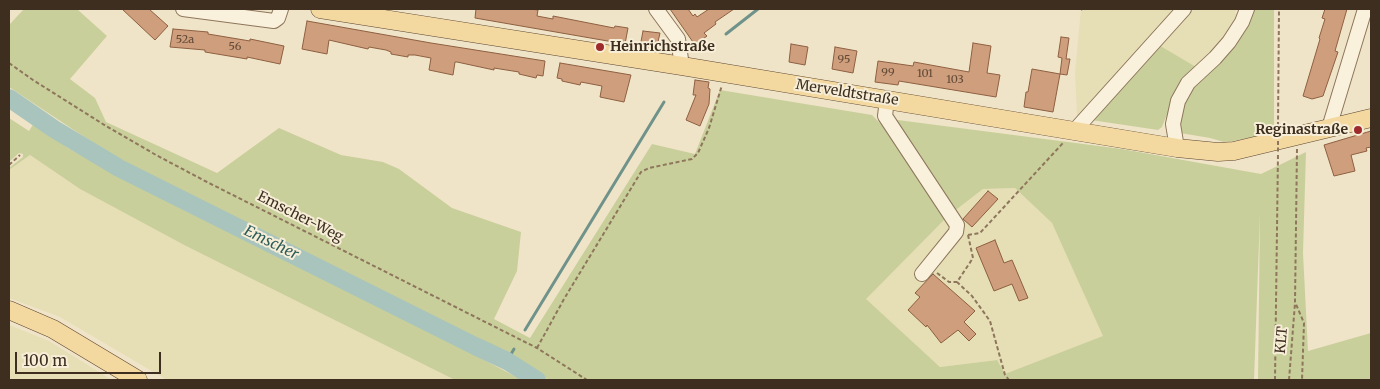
<!DOCTYPE html>
<meta charset="utf-8">
<style>
body{margin:0}
#map{position:relative;width:1380px;height:389px;overflow:hidden;background:#f0e4c8;font-family:Merriweather,serif}
canvas{display:block}
.frame{position:absolute;inset:0;border:10px solid #3d2e20;pointer-events:none}
.scale{position:absolute;left:15px;top:352px;width:146px;height:22px;box-sizing:border-box;border:2px solid #3d2e20;border-top:0;padding-left:6px;font-size:15px;line-height:18px;white-space:nowrap;color:#3d2e20;-webkit-text-stroke:4px #f7eed8;paint-order:stroke}
</style>
<div id="map">
<canvas width="1380" height="389"></canvas>
<div class="frame"></div>
<div class="scale">100 m</div>
</div>
<script>
const context = document.querySelector('canvas').getContext('2d');
context.lineJoin = 'round';
function paint(path, color) { context.fillStyle = color; context.fill(path, 'evenodd'); }
const poly = rows => new Path2D(rows.map(r => 'M' + r).join(''));
function strokePath(path, color, width, dash) { context.strokeStyle = color; context.lineWidth = width; context.lineCap = dash ? 'butt' : 'round'; context.setLineDash(dash || []); context.stroke(path); }
function label(font, color, halo, rows, align = 'center') {
  context.font = font + ' Merriweather,serif'; context.lineWidth = 4; context.setLineDash([]); context.textBaseline = 'middle'; context.strokeStyle = halo; context.fillStyle = color; for (const [text, x, y, turn = 0] of rows) {
    context.save(); context.translate(x, y); context.rotate((+turn || 0) * Math.PI / 180); context.textAlign = isNaN(turn) ? turn : align; if (halo) context.strokeText(text, 0, 0); context.fillText(text, 0, 0); context.restore();
  }
}
paint(poly([
 [1081,9,1237,9,1235,13,1239,15,1226,39,1196,67,1089,119,1077,115,1075,73],
 [30,155,80,189,186,246,455,380,167,380,60,317,9,298,9,170],
 [1015,188,1052,223,1104,336,1005,375,996,360,940,367,865,299,945,219,983,189],
 [9,325,49,341,112,380,9,380]
]), '#e6deb5');
paint(poly([
 [24,9,77,9,107,36,70,79,95,98,106,122,217,173,279,128,341,155,383,162,399,169,452,208,521,232,517,271,494,319,530,338,652,144,695,154,720,90,872,115,883,126,945,219,866,299,940,367,997,360,1005,374,1103,336,1052,223,1015,188,983,189,952,213,890,119,1122,149,1261,174,1306,152,1303,253,1308,351,1371,333,1371,380,1258,380,1260,214,1254,380,549,380,505,354,265,235,107,152,9,87,9,25],
 [1252,9,1274,9,1274,126,1265,127,1263,135,1233,141,1224,142,1210,138,1180,133,1179,124,1188,91],
 [1157,44,1196,67,1174,97,1162,127,1158,130,1091,120],
 [9,118,29,131,34,123,68,148,180,208,414,323,522,380,455,380,186,246,80,189,30,155,9,170,9,168,23,157,23,154,19,153,9,162]
]), '#c9cf9b');
strokePath(poly([
 [726,34,758,9],
 [525,330,664,102],
 [507,361,514,349]
]), '#6f938a', 3);
strokePath(poly([
 [9,98,54,129,119,168,475,346,507,361,537,380]
]), '#a9c4bc', 18);
const building = poly([
 [122,9,149,9,168,26,155,40,122,9],
 [476,9,530,9,538,10,537,16,553,19,553,16,614,28,615,26,628,28,625,44,475,18,476,9],
 [670,9,688,9,693,16,695,14,697,17,709,9,734,9,715,22,716,24,704,33,707,36,695,45,670,9],
 [1325,9,1347,9,1335,51,1338,52,1323,96,1312,99,1303,96,1320,39,1319,38,1325,19,1322,18,1325,9],
 [307,21,431,43,545,61,543,76,537,75,536,78,519,74,519,72,494,68,494,70,457,62,455,62,453,75,429,70,431,58,415,55,408,55,408,57,391,54,391,52,386,50,369,47,368,49,329,40,327,54,302,49,307,21],
 [173,29,208,32,208,34,250,41,250,39,284,46,280,64,247,57,247,59,205,52,205,50,170,47,173,29],
 [643,31,660,33,658,42,663,43,662,50,640,47,643,31],
 [1061,37,1069,38,1066,59,1070,59,1067,75,1060,74,1053,112,1024,107,1026,92,1028,92,1032,69,1060,74,1062,58,1058,57,1061,37],
 [973,43,991,46,987,73,1000,75,996,97,899,81,898,85,875,82,878,61,913,66,914,62,969,72,973,43],
 [791,44,808,47,805,65,789,62,791,44],
 [835,47,857,51,853,73,832,69,835,47],
 [560,63,631,75,624,102,600,97,602,86,581,82,580,85,562,81,562,79,557,78,560,63],
 [695,80,709,82,708,88,710,89,709,104,700,126,686,120,696,95,693,95,695,80],
 [1371,131,1371,147,1366,148,1367,151,1351,155,1355,171,1334,176,1324,145,1371,131],
 [988,191,998,199,972,227,963,219,988,191],
 [995,240,1004,263,1012,260,1028,298,1019,301,1012,284,994,291,976,248,995,240],
 [933,274,975,311,964,322,976,334,969,341,958,330,941,343,927,325,926,327,908,310,920,297,915,293,933,274]
]);
paint(building, '#cf9f7d');
strokePath(building, '#8d5f41', 1);
const minor = poly([
 [183,9,274,21,278,18,281,9],
 [656,9,678,39,682,66],
 [887,99,885,116,957,225,956,232,952,237,922,274],
 [1329,128,1365,9],
 [1075,130,1184,9],
 [1177,148,1173,124,1178,101,1188,83,1215,58,1229,42,1242,22,1247,9]
]);
const major = poly([
 [320,9,682,66,1177,148,1218,152,1234,151,1371,118],
 [9,310,53,329,138,380]
]);
strokePath(minor, '#8d765c', 16);
strokePath(major, '#5b4430', 19);
strokePath(poly([
 [1081,10,1082,9],
 [9,63,33,80,106,126,156,155,207,182,537,348,587,380],
 [1278,126,1279,9],
 [1297,149,1295,302,1304,323,1302,380],
 [9,165,20,155],
 [968,235,973,258,957,282,972,296,990,321,1005,375,1009,380],
 [968,235,980,233,1063,143],
 [937,273,949,282,957,282],
 [537,348,564,299,641,172,649,168,692,159,698,153,709,128,722,85],
 [1275,380,1278,153],
 [1289,380,1295,303]
]), '#8d765c', 2, [4, 2.5]);
strokePath(minor, '#faf1dc', 14);
strokePath(major, '#f3d9a0', 18);
strokePath(poly([
 [1278,128,1278,153]
]), '#8d765c', 2, [4, 2.5]);
for (const [x, y, r, color] of [
 [600,47,5,"#9e2a2b"],
 [1358,130,5,"#9e2a2b"]
]) { const dot = new Path2D(); dot.arc(x, y, r, 0, 2 * Math.PI); context.fillStyle = color; context.fill(dot); strokePath(dot, '#f7eed8', 2); }
label('11px', '#624a37', null, [
 ["52a",185,40],
 ["56",235,47],
 ["95",844,60],
 ["99",888,73],
 ["101",925,74],
 ["103",955,80]
]);
label('bold 14px', '#3d2e20', '#f7eed8', [
 ["Heinrichstraße",610,47],
 ["Reginastraße",1348,130,"right"]
], 'left');
label('14px', '#3d2e20', '#f7eed8', [
 ["Merveldtstraße",847,93,9],
 ["Emscher-Weg",300,217,27],
 ["KLT",1282,340,-85]
]);
label('italic 15px', '#2f5d5a', '#f7eed8', [
 ["Emscher",271,243,26]
]);
</script>
